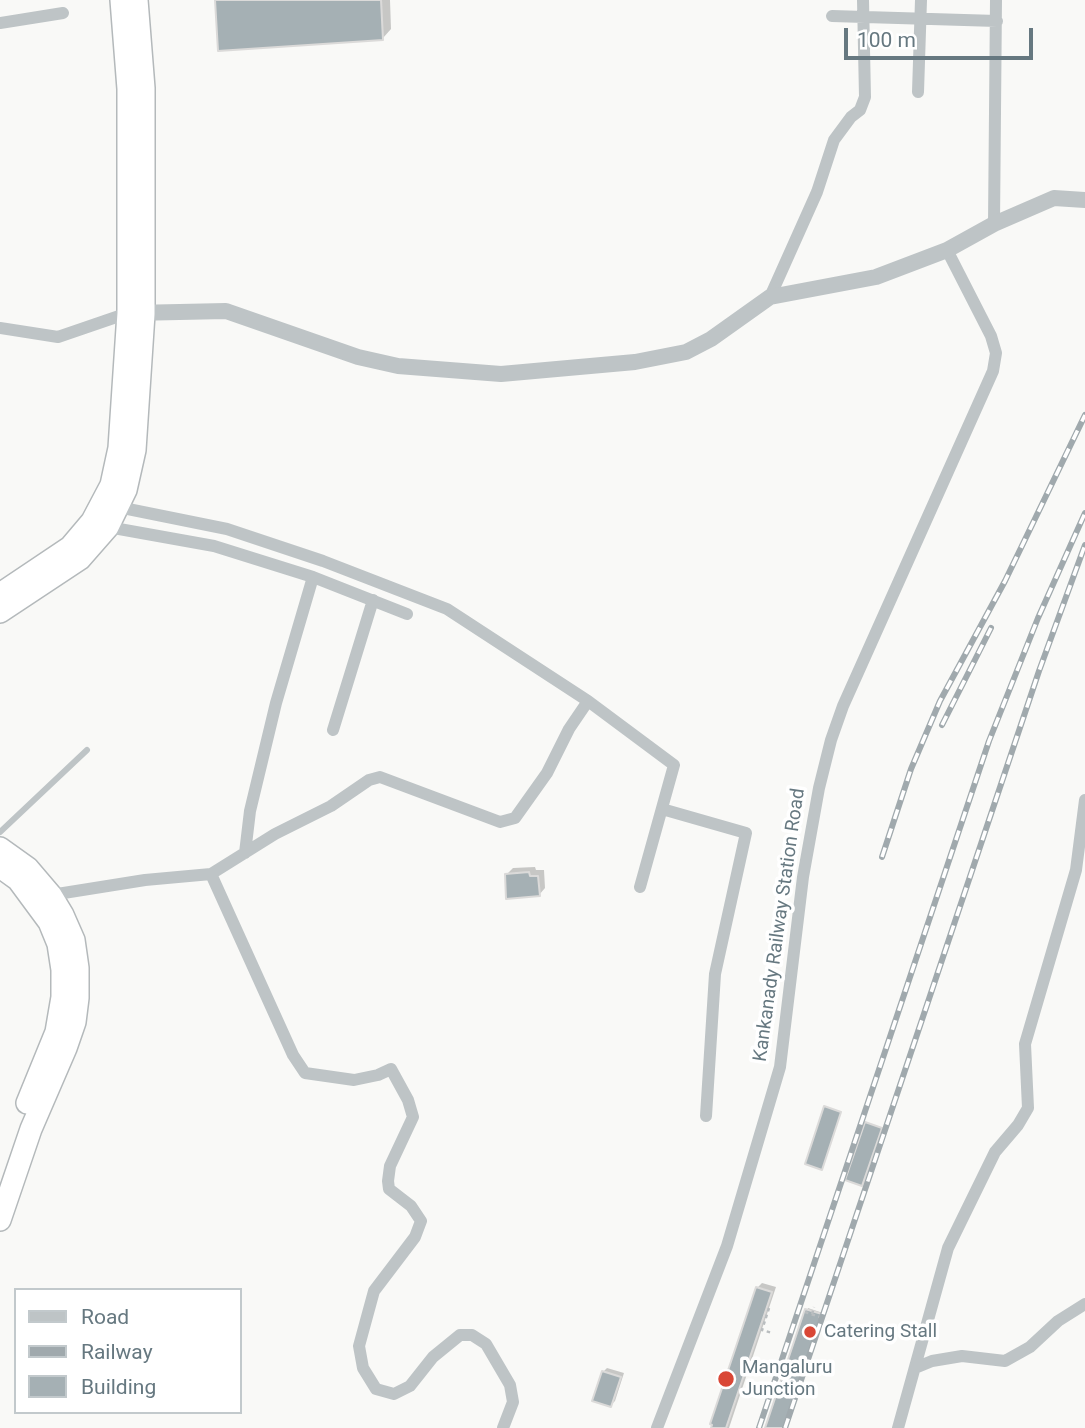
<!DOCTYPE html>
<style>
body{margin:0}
#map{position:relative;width:1085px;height:1428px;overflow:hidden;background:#f9f9f7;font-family:Roboto,sans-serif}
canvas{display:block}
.legend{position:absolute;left:14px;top:1288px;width:228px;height:126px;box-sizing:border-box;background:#fff;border:2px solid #c2c9cc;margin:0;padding:9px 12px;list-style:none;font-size:21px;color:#667880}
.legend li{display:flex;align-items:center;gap:14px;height:35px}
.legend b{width:35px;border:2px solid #c2c9cc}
.scale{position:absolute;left:844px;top:28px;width:189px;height:32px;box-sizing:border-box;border:4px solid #667880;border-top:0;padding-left:9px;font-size:21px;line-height:24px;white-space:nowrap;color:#667880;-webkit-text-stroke:5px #fff;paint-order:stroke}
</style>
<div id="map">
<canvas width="1085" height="1428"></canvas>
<ul class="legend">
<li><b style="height:9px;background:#bec4c6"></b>Road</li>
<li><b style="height:9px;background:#a0a9ad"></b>Railway</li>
<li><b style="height:19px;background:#a5b0b4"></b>Building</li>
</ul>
<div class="scale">100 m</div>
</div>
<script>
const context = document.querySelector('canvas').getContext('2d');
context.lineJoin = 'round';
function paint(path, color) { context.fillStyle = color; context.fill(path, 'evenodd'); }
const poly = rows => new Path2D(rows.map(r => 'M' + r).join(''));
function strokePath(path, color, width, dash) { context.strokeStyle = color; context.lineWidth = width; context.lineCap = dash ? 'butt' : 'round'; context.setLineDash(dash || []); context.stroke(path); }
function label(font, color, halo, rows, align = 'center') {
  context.font = font + ' Roboto,sans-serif'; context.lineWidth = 7; context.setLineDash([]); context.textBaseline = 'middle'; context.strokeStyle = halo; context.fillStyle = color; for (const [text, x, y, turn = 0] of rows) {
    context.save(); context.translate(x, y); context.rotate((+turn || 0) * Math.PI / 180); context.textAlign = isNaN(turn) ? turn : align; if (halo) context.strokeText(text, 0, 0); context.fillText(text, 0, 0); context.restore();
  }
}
paint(poly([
 [217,0,390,0,391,29,383,38],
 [535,867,536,870,544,870,545,888,539,895,506,875,513,868],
 [762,1283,776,1287,729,1428,713,1428,757,1288],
 [808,1308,823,1313,784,1428,767,1428],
 [607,1368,624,1373,615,1401,611,1405,603,1372]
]), '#0003');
const building = poly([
 [215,0,381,0,383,40,218,51,215,0],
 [529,872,530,876,538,876,540,896,506,899,505,874,529,872],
 [824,1106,841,1112,822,1170,805,1164,824,1106],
 [865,1122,882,1128,862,1186,845,1180,865,1122],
 [756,1287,772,1292,726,1428,711,1428,712,1425,710,1424,756,1287],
 [805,1309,822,1314,784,1428,765,1428,805,1309],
 [602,1371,621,1377,611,1407,592,1401,602,1371]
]);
paint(building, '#a5b0b4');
strokePath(building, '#dbdad9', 2);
const trunk = poly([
 [0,594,70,547,92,521,111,485,119,448,128,313,128,89,121,0],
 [0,612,80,559,108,527,126,490,135,450,144,314,144,88,137,0],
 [0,848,28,868,51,895,63,915,74,940,78,968,78,998,75,1022,66,1048,31,1129,0,1220],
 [0,867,18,880,49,922,58,944,62,970,62,997,56,1032,27,1103]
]);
strokePath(trunk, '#b4b9bb', 24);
strokePath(poly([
 [769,1308,762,1330,772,1333],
 [805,1312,820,1317],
 [812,1314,814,1307]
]), '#b9bdbf', 2.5, [3.5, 3.5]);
strokePath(poly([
 [0,832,87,750]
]), '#bec4c6', 6);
strokePath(poly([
 [832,16,997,21],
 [0,23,63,13],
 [918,92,921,0],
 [994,224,996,0],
 [770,297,817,192,834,140,851,117,860,110,865,97,863,0],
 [0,328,58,337,128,313],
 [118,507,227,529,323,561,447,609,588,701,674,765,640,887],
 [108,527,214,546,313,577,276,703,250,811,245,853],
 [313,577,407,614],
 [333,730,373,600],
 [662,809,746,833,715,974,706,1116],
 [211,874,293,1055,305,1073,354,1080,378,1075,391,1069,408,1100,413,1117,390,1166,388,1181,389,1189,411,1206,421,1221,415,1237,374,1291,359,1346,363,1368,376,1389,394,1394,410,1386,433,1357,460,1335,472,1335,486,1344,510,1385,513,1402,503,1428],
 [51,895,145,880,211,874,275,834,331,806,369,780,380,777,500,822,515,818,547,773,569,729,588,701],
 [915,1368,932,1361,962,1356,1005,1361,1030,1347,1058,1321,1085,1304],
 [657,1428,727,1246,780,1067,803,877,819,788,831,740,843,706,993,371,996,353,991,336,947,250],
 [898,1428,948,1248,995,1152,1018,1125,1028,1108,1025,1044,1076,870,1085,800]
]), '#bec4c6', 12);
strokePath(poly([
 [133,313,226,311,358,357,398,366,501,374,635,362,686,352,711,339,770,297,876,277,947,250,994,224,1054,198,1085,200]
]), '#bec4c6', 16);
strokePath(trunk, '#fff', 21);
const rail = poly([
 [942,725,991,628],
 [882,857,911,769,940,701,1005,581,1085,415],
 [759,1428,989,741,1038,618,1085,513],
 [785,1428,1039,671,1085,545]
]);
strokePath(rail, '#a0a9ad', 6);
strokePath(rail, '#fff', 3.5, [10]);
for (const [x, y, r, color] of [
 [810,1332,7,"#d94736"],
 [726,1379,9,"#d94736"]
]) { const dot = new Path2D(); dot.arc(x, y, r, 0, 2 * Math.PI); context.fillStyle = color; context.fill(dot); strokePath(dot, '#fff', 2.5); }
label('19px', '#667880', '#fff', [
 ["Kankanady Railway Station Road",780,925,-82]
]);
label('19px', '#667880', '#fff', [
 ["Catering Stall",824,1332],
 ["Mangaluru",742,1368],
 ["Junction",742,1390]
], 'left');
</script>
